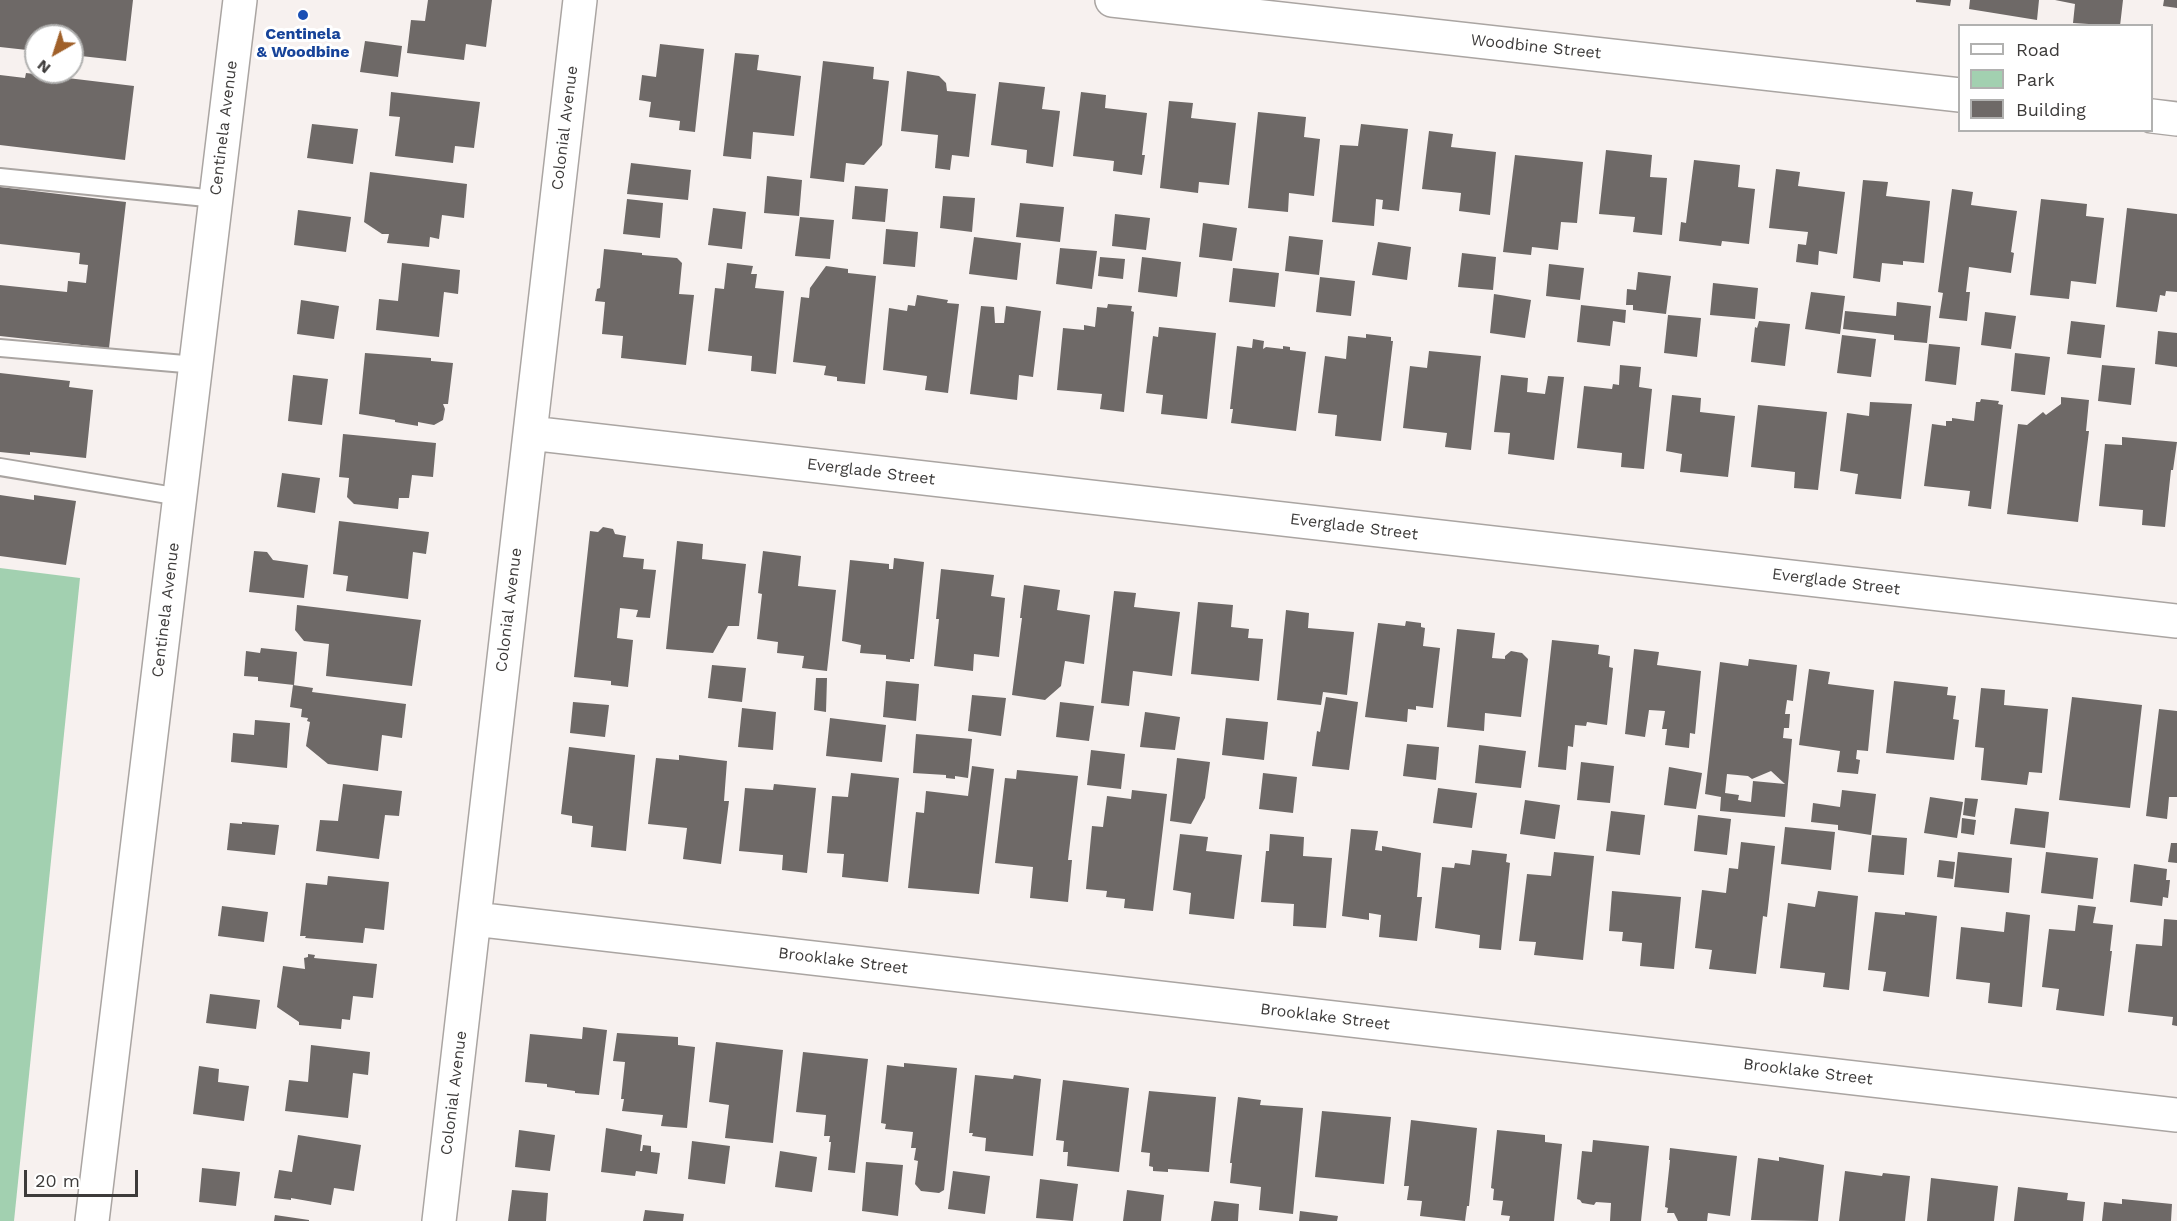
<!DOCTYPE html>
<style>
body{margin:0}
#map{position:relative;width:2177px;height:1221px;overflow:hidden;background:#f7f1ef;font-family:"Work Sans",sans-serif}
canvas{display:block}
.legend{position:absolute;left:1958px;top:24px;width:195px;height:108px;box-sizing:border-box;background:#fff;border:2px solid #b1b1b0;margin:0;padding:8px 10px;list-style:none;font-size:18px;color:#3d3b3a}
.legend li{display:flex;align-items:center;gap:12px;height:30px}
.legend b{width:30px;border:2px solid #b1b1b0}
.north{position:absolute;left:24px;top:24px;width:60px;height:60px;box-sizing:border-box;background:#fff;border:2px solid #b1b1b0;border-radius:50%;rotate:219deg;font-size:16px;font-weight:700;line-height:24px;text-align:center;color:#3d3b3a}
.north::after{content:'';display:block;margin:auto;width:21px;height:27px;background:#a06029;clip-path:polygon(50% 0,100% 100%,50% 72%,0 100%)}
.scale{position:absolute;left:24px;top:1170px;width:114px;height:27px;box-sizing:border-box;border:3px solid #3d3b3a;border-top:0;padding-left:8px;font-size:18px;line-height:21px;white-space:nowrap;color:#3d3b3a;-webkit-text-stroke:4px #fff;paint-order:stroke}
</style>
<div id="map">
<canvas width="2177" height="1221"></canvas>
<ul class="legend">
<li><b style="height:8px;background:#fff"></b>Road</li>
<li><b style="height:16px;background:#a2d0b0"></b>Park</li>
<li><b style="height:16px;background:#6e6967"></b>Building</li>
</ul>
<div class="north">N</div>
<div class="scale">20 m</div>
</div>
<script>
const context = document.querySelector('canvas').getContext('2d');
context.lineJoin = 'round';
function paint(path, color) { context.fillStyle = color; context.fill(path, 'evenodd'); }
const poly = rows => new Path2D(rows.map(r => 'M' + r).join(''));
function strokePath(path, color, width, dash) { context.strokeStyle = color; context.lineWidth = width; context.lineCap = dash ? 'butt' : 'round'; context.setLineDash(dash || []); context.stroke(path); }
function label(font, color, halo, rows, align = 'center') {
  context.font = font + ' "Work Sans",sans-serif'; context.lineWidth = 6; context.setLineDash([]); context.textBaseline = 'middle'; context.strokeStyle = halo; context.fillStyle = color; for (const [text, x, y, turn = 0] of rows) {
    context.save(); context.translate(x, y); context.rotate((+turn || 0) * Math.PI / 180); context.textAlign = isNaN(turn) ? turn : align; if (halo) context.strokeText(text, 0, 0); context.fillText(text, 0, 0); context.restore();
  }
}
paint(poly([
 [0,568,80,578,14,1221,0,1221]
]), '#a2d0b0');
paint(poly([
 [0,0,133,0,126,61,72,55,72,36,36,36,36,51,0,47],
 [428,0,492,0,486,47,466,44,464,60,407,53,411,20,425,21],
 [1916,0,1951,0,1950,6,1916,2],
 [1970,0,2039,0,2037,20,1969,9],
 [2055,0,2123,0,2120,26,2073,23,2075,4],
 [2164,0,2177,0,2177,8,2163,6],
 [365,41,402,46,398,77,360,72],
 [660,44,704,49,695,132,679,130,680,121,649,117,651,102,639,100,642,75,656,77],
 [735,53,759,55,757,70,801,76,794,136,753,132,751,159,723,156],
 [823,61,874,67,873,79,889,81,882,145,864,165,846,163,844,182,810,178],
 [907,71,939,76,946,83,947,91,976,94,969,157,952,155,950,170,935,168,938,135,901,131],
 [26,73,134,86,125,160,0,145,0,75,25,78],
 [999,82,1045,87,1042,109,1060,111,1053,167,1026,163,1027,150,991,145],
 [391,92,480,102,474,148,455,146,453,163,395,156,400,117,389,116],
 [1081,92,1106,95,1105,108,1147,113,1142,155,1145,155,1142,175,1113,171,1114,161,1073,156],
 [1169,101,1193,103,1191,118,1236,123,1229,185,1199,182,1198,193,1160,188],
 [1258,112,1306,117,1304,137,1320,139,1314,196,1289,193,1288,212,1248,208],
 [312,124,358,129,353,164,307,158],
 [1361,124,1408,129,1399,211,1382,209,1383,200,1376,199,1374,226,1332,222,1340,145,1358,146],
 [1429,131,1453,134,1451,147,1496,152,1490,215,1459,211,1461,193,1422,189],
 [1606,150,1652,155,1650,177,1667,178,1662,235,1633,232,1635,217,1599,214],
 [1515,155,1583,162,1577,223,1561,222,1558,250,1532,247,1531,255,1503,252],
 [1694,160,1740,165,1738,187,1755,189,1749,244,1722,241,1721,246,1679,241,1681,222,1686,223],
 [631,163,691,170,688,200,627,194],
 [1776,169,1800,172,1798,186,1845,192,1837,254,1819,251,1818,265,1796,262,1798,244,1806,245,1808,232,1769,228],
 [370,172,467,184,464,218,442,215,439,239,430,237,429,247,387,243,389,234,382,234,364,222],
 [767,176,802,180,799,216,764,213],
 [1863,180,1888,182,1886,196,1930,201,1924,263,1903,261,1903,265,1882,263,1880,282,1853,278],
 [855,186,888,189,885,222,852,219],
 [0,187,126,202,109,348,0,336,0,285,67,292,68,281,86,283,88,265,79,264,80,253,0,244],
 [1952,189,1973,192,1971,205,2017,211,2011,252,2014,253,2011,273,1969,267,1966,292,1970,292,1967,321,1939,318,1943,293,1938,292],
 [943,196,975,198,972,232,940,228],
 [627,199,663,203,660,238,623,234],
 [2041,199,2087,204,2086,216,2104,218,2096,284,2071,281,2069,299,2030,295],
 [1020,203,1064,207,1060,242,1016,237],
 [713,208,746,212,742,249,708,245],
 [2127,208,2177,214,2177,292,2166,291,2165,296,2160,295,2157,312,2116,307],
 [298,210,351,217,346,252,294,245],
 [1115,214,1150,218,1146,250,1112,246],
 [800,217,834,220,830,259,795,256],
 [1203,223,1237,228,1232,261,1199,257],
 [886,229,918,232,915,267,883,264],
 [1289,236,1323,240,1319,275,1285,271],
 [974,237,1021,243,1017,280,969,274],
 [1378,242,1411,247,1407,280,1372,275],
 [1060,248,1097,251,1092,289,1056,284],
 [604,249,642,253,642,255,677,258,682,263,679,294,694,295,686,365,621,358,623,336,602,334,605,302,595,301,597,289,600,288],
 [1462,253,1496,257,1493,290,1458,287],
 [1100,257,1125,259,1123,279,1098,276],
 [1142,257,1181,262,1177,297,1138,292],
 [402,263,460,270,458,294,444,292,439,337,376,330,379,299,398,301],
 [727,263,753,266,751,274,757,274,755,288,784,291,776,374,751,371,752,356,708,351,715,288,724,289],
 [1549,264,1584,268,1580,300,1546,296],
 [826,266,848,269,848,273,876,276,865,384,837,381,837,377,824,375,826,366,793,362,801,297,809,298,810,288],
 [1233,268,1279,273,1275,307,1229,302],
 [1638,272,1671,276,1666,314,1633,310,1633,305,1626,305,1627,289,1636,290],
 [1320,277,1355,281,1351,316,1316,312],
 [1713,283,1758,288,1755,319,1710,315],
 [1811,292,1845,296,1840,334,1805,329],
 [1494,294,1531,300,1525,338,1490,333],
 [917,295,948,300,947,303,959,304,948,393,925,390,927,376,883,370,889,308,907,311,908,305,915,306],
 [301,300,339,306,334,339,297,334],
 [1897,302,1931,306,1927,343,1894,340,1894,335,1843,329,1845,311,1896,316],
 [1108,304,1132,306,1131,311,1134,312,1124,412,1100,409,1102,394,1057,390,1063,328,1084,330,1084,325,1095,327,1097,307,1107,308],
 [1581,305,1626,310,1625,323,1613,321,1610,346,1577,342],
 [981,306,994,307,995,323,1004,323,1006,306,1041,311,1033,377,1019,375,1017,400,970,394],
 [1985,312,2016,316,2011,349,1981,345],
 [1668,315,1701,318,1697,357,1664,353],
 [1759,321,1790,324,1785,366,1751,362,1755,327,1757,328],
 [2071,321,2105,325,2101,358,2067,354],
 [1159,327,1216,333,1207,419,1161,414,1163,395,1146,393,1153,336,1158,337],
 [2158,331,2177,333,2177,367,2155,364],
 [1366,334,1391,337,1391,341,1393,341,1381,441,1335,436,1337,415,1318,413,1325,356,1346,359,1348,336,1366,338],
 [1842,335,1876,339,1871,377,1837,373],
 [1253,339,1264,341,1263,349,1266,347,1283,349,1283,346,1290,347,1290,350,1306,352,1296,431,1231,423,1233,409,1230,409,1237,346,1252,348],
 [1929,344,1960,347,1956,385,1925,381],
 [1429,351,1481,356,1471,450,1445,447,1447,433,1403,428,1410,366,1427,368],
 [365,353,431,358,431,361,453,363,448,404,443,404,445,409,443,420,434,425,418,422,418,426,395,422,395,420,359,414],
 [2015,353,2050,357,2045,395,2011,391],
 [1620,365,1641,367,1639,387,1652,389,1644,469,1621,467,1622,453,1577,448,1584,386,1612,389,1613,384,1619,385],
 [2102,365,2135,368,2131,405,2098,401],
 [0,373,70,381,69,387,93,390,86,458,30,452,30,455,0,452],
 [293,375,328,379,322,425,288,421],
 [1501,375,1528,378,1527,392,1545,394,1548,376,1564,377,1554,460,1508,454,1510,433,1494,432],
 [1672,395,1701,398,1700,412,1735,416,1728,477,1680,472,1682,454,1666,451],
 [2061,397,2089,400,2086,431,2089,431,2078,522,2007,514,2018,424,2027,425,2043,412,2046,415,2061,404],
 [1981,399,1999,401,1998,404,2003,405,1991,509,1968,506,1970,491,1924,486,1932,424,1946,426,1946,421,1952,421,1952,418,1974,421,1976,402,1980,402],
 [1870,402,1912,404,1901,499,1855,494,1858,474,1840,471,1847,413,1869,416],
 [1758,405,1827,412,1818,490,1794,488,1795,472,1751,467],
 [343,434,436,443,433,477,412,475,409,498,399,498,398,509,354,504,347,497,349,478,339,477],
 [2122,437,2177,442,2173,470,2171,470,2165,527,2142,525,2143,510,2099,506,2105,444,2122,445],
 [282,473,320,478,315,513,277,507],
 [0,495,34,500,34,495,76,501,66,565,0,556],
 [339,521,429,532,426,554,413,552,408,599,346,591,348,576,333,574],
 [603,527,613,529,615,534,626,536,623,557,644,559,643,569,656,570,650,618,636,617,638,610,620,608,617,638,633,640,628,687,611,685,611,681,574,677,590,531,598,532],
 [677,541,703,544,702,559,746,564,739,626,728,626,713,653,666,649],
 [254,551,267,552,273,560,308,565,304,598,249,592],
 [763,551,801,556,798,586,836,590,827,671,802,668,804,656,777,653,778,642,757,639,762,594,758,593],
 [894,558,924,562,914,659,910,659,910,662,886,659,886,655,860,653,861,645,842,641,850,560,889,564,889,569,893,569],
 [941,569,994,575,991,596,1005,598,999,657,974,654,973,671,934,666,939,619,936,619],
 [1024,585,1060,590,1057,610,1090,615,1084,664,1065,661,1061,686,1045,700,1012,695,1022,618,1020,618],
 [1114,591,1136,593,1134,607,1180,612,1172,676,1133,671,1129,706,1101,703],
 [1198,602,1233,605,1231,627,1249,629,1248,638,1263,639,1259,681,1191,674],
 [297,605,421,620,412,686,326,676,329,644,304,641,295,630],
 [1286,610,1309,613,1308,628,1354,632,1347,695,1323,692,1321,705,1277,700],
 [1406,621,1421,623,1421,627,1425,628,1423,646,1440,648,1433,708,1416,706,1416,710,1408,709,1407,722,1365,717,1378,623,1405,626],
 [1457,629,1495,633,1492,658,1505,659,1505,656,1511,651,1522,653,1528,659,1521,717,1485,713,1484,731,1447,727],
 [1552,640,1599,645,1598,654,1610,656,1609,667,1613,668,1607,725,1587,722,1586,726,1575,725,1573,747,1568,746,1566,770,1538,767],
 [261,648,297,652,294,685,258,681,258,677,244,676,246,651,260,653],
 [1634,649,1659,652,1657,665,1701,671,1695,734,1690,733,1689,748,1665,745,1667,729,1662,729,1665,711,1649,710,1645,737,1625,734],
 [1749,659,1797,665,1793,701,1787,700,1785,714,1790,714,1789,728,1784,728,1783,738,1792,739,1785,817,1720,811,1721,797,1705,794,1720,662,1748,666],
 [1771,771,1785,784,1753,781,1751,802,1738,800,1739,795,1725,793,1727,774,1748,776,1752,779],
 [712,665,746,668,742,702,708,698],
 [1809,669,1830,672,1828,684,1874,690,1868,751,1857,750,1856,759,1860,760,1858,774,1837,772,1840,751,1799,745],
 [816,678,827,678,826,712,814,710],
 [886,681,919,684,916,721,883,717],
 [1894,681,1948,687,1947,695,1956,696,1953,719,1959,720,1954,760,1886,753],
 [293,685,313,688,312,692,406,704,402,738,382,735,378,771,328,764,306,746,310,722,307,721,308,718,301,717,302,709,290,707],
 [1981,688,2005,690,2004,705,2048,709,2042,773,2029,772,2027,785,1981,780,1984,748,1975,747],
 [972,695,1006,698,1001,736,968,731],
 [1326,697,1358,702,1349,770,1312,766,1317,731,1320,732],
 [2072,697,2142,705,2130,808,2059,800],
 [573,702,609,705,605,737,570,733],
 [1060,702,1094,706,1089,741,1056,737],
 [742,708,776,712,773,750,738,747],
 [2159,709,2177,711,2177,797,2169,797,2167,819,2146,816],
 [1145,712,1180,717,1175,750,1140,747],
 [830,718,886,725,882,762,826,756],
 [1226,718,1268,722,1264,760,1222,755],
 [255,720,290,723,287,768,231,762,233,733,254,735],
 [916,734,972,739,968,778,955,776,955,779,946,778,946,775,913,773],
 [1407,744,1439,747,1436,780,1403,776],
 [1479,745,1526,751,1521,788,1475,783],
 [569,747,635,755,626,851,591,847,593,826,572,823,572,816,561,814],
 [1091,750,1125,754,1121,789,1087,785],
 [679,755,727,761,724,801,729,801,721,864,683,859,687,828,648,824,656,758,679,760],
 [1177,758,1210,762,1205,798,1191,824,1170,821],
 [1581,762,1614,766,1610,803,1577,800],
 [972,766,994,769,979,894,908,888,916,812,924,813,926,791,968,796],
 [1669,767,1702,773,1696,809,1664,805],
 [1017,770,1078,776,1068,860,1072,860,1068,902,1030,898,1033,867,995,863,1005,778,1016,779],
 [851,773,899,778,888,882,842,877,844,854,827,853,832,796,848,797],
 [1263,773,1297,777,1293,813,1259,809],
 [343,784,402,791,399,816,385,815,379,859,316,851,320,820,338,821],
 [774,784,816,788,807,873,782,870,783,855,739,851,745,788,773,790],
 [1438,788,1477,793,1472,828,1433,823],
 [1132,790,1167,794,1153,911,1124,908,1125,899,1106,897,1107,891,1086,889,1092,826,1103,827,1107,796,1131,799],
 [1842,790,1876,794,1871,835,1838,830,1838,825,1811,822,1813,803,1840,807],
 [1930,797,1963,802,1957,838,1924,833],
 [1965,798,1978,799,1975,817,1963,815],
 [1525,800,1560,805,1555,839,1520,834],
 [2015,808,2049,812,2045,848,2010,844],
 [1611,811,1645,815,1640,855,1606,851],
 [1698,815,1731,819,1727,855,1694,851],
 [1962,818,1976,820,1974,835,1961,833],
 [242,822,279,825,275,855,227,850,230,823,242,824],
 [1785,827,1835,832,1831,870,1781,864],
 [1351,829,1378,831,1375,850,1382,851,1382,846,1421,853,1417,897,1422,897,1417,941,1379,937,1381,915,1369,913,1369,920,1342,916],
 [1180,834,1208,837,1206,851,1242,855,1234,919,1189,914,1191,893,1173,890],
 [1270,834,1304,837,1303,856,1332,858,1326,928,1293,926,1294,904,1261,902,1266,851,1269,851],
 [1872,835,1907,838,1904,875,1868,872],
 [1741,842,1775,846,1767,917,1763,916,1756,974,1709,969,1712,950,1695,948,1702,890,1726,893,1729,868,1738,869],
 [2171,843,2177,843,2177,863,2168,862],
 [1472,850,1507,854,1506,862,1510,863,1501,950,1479,948,1480,935,1435,928,1442,867,1454,868,1455,863,1470,865],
 [1554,852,1594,856,1583,960,1534,955,1536,942,1519,941,1527,874,1551,876],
 [1958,852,2012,858,2009,893,1954,887],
 [2046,852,2098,858,2093,899,2041,893],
 [1939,860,1955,862,1953,879,1937,877],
 [2134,864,2167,869,2166,880,2170,880,2168,898,2163,897,2162,906,2130,902],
 [328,876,389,882,384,930,365,928,363,943,305,938,306,936,300,936,306,883,327,885],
 [1612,891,1681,897,1674,969,1640,966,1642,943,1622,941,1623,932,1609,931],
 [1818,891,1858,896,1849,990,1823,987,1825,973,1780,968,1788,903,1815,907],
 [2078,905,2096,907,2093,923,2113,925,2110,951,2112,951,2104,1016,2056,1010,2059,989,2042,987,2049,929,2075,931],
 [222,906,268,912,264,942,218,936],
 [1875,912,1905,915,1905,912,1937,916,1929,997,1883,991,1886,972,1868,970],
 [2006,912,2030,915,2022,1007,1988,1003,1990,983,1956,979,1961,927,2004,932],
 [2164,919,2177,920,2177,1026,2172,1025,2173,1017,2128,1012,2136,944,2162,946],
 [308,954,315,955,314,958,377,964,373,998,353,996,350,1020,342,1019,341,1029,299,1025,299,1022,277,1007,283,966,305,969,304,958,308,957],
 [210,994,260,1000,256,1029,206,1023],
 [583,1027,607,1030,599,1095,575,1093,575,1091,547,1087,547,1084,525,1082,530,1034,582,1039],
 [617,1033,678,1037,678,1045,695,1047,687,1128,661,1126,663,1115,622,1111,624,1099,621,1099,625,1062,613,1061],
 [716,1042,783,1050,773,1143,725,1138,729,1105,709,1102],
 [311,1045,370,1052,368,1075,353,1073,348,1118,285,1111,289,1080,308,1082],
 [803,1052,868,1059,855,1173,828,1170,831,1142,829,1142,830,1136,824,1136,826,1115,796,1112],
 [904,1063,957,1068,944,1190,939,1193,921,1191,915,1184,918,1161,914,1160,916,1148,911,1148,913,1132,885,1129,886,1124,881,1123,887,1065,904,1067],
 [199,1066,219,1069,218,1082,249,1086,244,1121,193,1114],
 [975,1075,1013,1079,1014,1075,1041,1079,1033,1156,985,1151,986,1138,972,1136,973,1133,969,1133],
 [1063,1080,1129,1088,1119,1172,1067,1166,1068,1152,1063,1152,1064,1141,1056,1140],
 [1149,1091,1216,1097,1209,1172,1168,1169,1168,1172,1153,1171,1153,1167,1149,1166,1150,1153,1141,1152],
 [1238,1097,1261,1100,1260,1105,1303,1108,1293,1214,1259,1210,1261,1187,1230,1183,1232,1163,1230,1163],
 [1322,1111,1391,1117,1384,1184,1315,1177],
 [1411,1120,1477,1128,1469,1206,1467,1206,1465,1221,1420,1216,1422,1201,1407,1200,1409,1186,1404,1186],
 [606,1128,642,1135,640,1151,642,1151,643,1145,651,1146,651,1152,660,1153,657,1174,636,1171,635,1176,601,1172],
 [519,1130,555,1135,550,1171,515,1167],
 [1497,1130,1545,1135,1545,1142,1562,1144,1554,1221,1509,1221,1510,1216,1501,1215,1503,1201,1493,1200,1494,1189,1491,1188],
 [298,1135,361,1145,354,1191,334,1188,331,1205,291,1198,291,1200,274,1198,279,1170,292,1172],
 [1593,1140,1649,1146,1641,1221,1610,1221,1611,1203,1596,1202,1594,1205,1582,1203,1580,1200,1577,1199,1582,1151,1592,1152],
 [692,1141,730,1146,725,1184,688,1179],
 [1670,1148,1737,1156,1730,1216,1708,1213,1707,1221,1678,1221,1674,1213,1667,1213,1668,1208,1665,1207,1670,1160,1669,1160],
 [780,1151,817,1157,812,1192,775,1187],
 [1779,1157,1824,1165,1818,1221,1751,1220,1758,1158,1779,1161],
 [866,1162,903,1165,898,1216,862,1211],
 [202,1168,240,1172,236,1206,199,1202],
 [953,1171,990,1176,985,1214,948,1209],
 [1845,1171,1882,1176,1883,1173,1910,1176,1905,1221,1839,1221],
 [1931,1178,1998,1186,1994,1221,1927,1221],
 [1040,1179,1078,1184,1073,1221,1036,1218],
 [2018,1187,2068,1193,2067,1200,2085,1202,2083,1221,2014,1221],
 [512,1190,548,1193,546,1221,508,1221],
 [1127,1190,1164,1195,1161,1221,1123,1221],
 [2122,1199,2172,1204,2171,1221,2102,1221,2104,1202,2122,1204],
 [1214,1201,1239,1204,1238,1221,1211,1221],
 [645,1210,684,1214,683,1221,643,1221],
 [1300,1211,1338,1216,1337,1221,1299,1221],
 [275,1215,309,1220,309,1221,274,1221]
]), '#6e6967');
const service = poly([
 [0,177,216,199],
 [0,348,196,365],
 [0,467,180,497]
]);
const minor = poly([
 [1112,0,1960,95],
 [2152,116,2177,119],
 [530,433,2177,621],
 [474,919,2177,1115],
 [439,1221,580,0]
]);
const secondary = poly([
 [92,1221,240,0]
]);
strokePath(service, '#aaa5a2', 20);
strokePath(minor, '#aaa5a2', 36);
strokePath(secondary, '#aaa5a2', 36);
strokePath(service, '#fff', 16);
strokePath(minor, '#fff', 33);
strokePath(secondary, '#fff', 33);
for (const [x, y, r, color] of [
 [303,15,6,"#1a4fb4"]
]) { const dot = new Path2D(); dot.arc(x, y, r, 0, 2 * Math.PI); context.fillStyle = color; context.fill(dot); strokePath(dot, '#fff', 2); }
label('bold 16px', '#164399', '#fff', [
 ["Centinela",303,34],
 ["& Woodbine",303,52]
]);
label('16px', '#3d3b3a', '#fff', [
 ["Woodbine Street",1536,47,6],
 ["Centinela Avenue",224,128,-83],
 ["Colonial Avenue",565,128,-83],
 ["Everglade Street",871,472,7],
 ["Everglade Street",1354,527,7],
 ["Everglade Street",1836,582,7],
 ["Centinela Avenue",166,610,-83],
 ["Colonial Avenue",509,610,-83],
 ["Brooklake Street",843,961,7],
 ["Brooklake Street",1325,1017,7],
 ["Brooklake Street",1808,1072,7],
 ["Colonial Avenue",454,1093,-83]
]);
</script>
